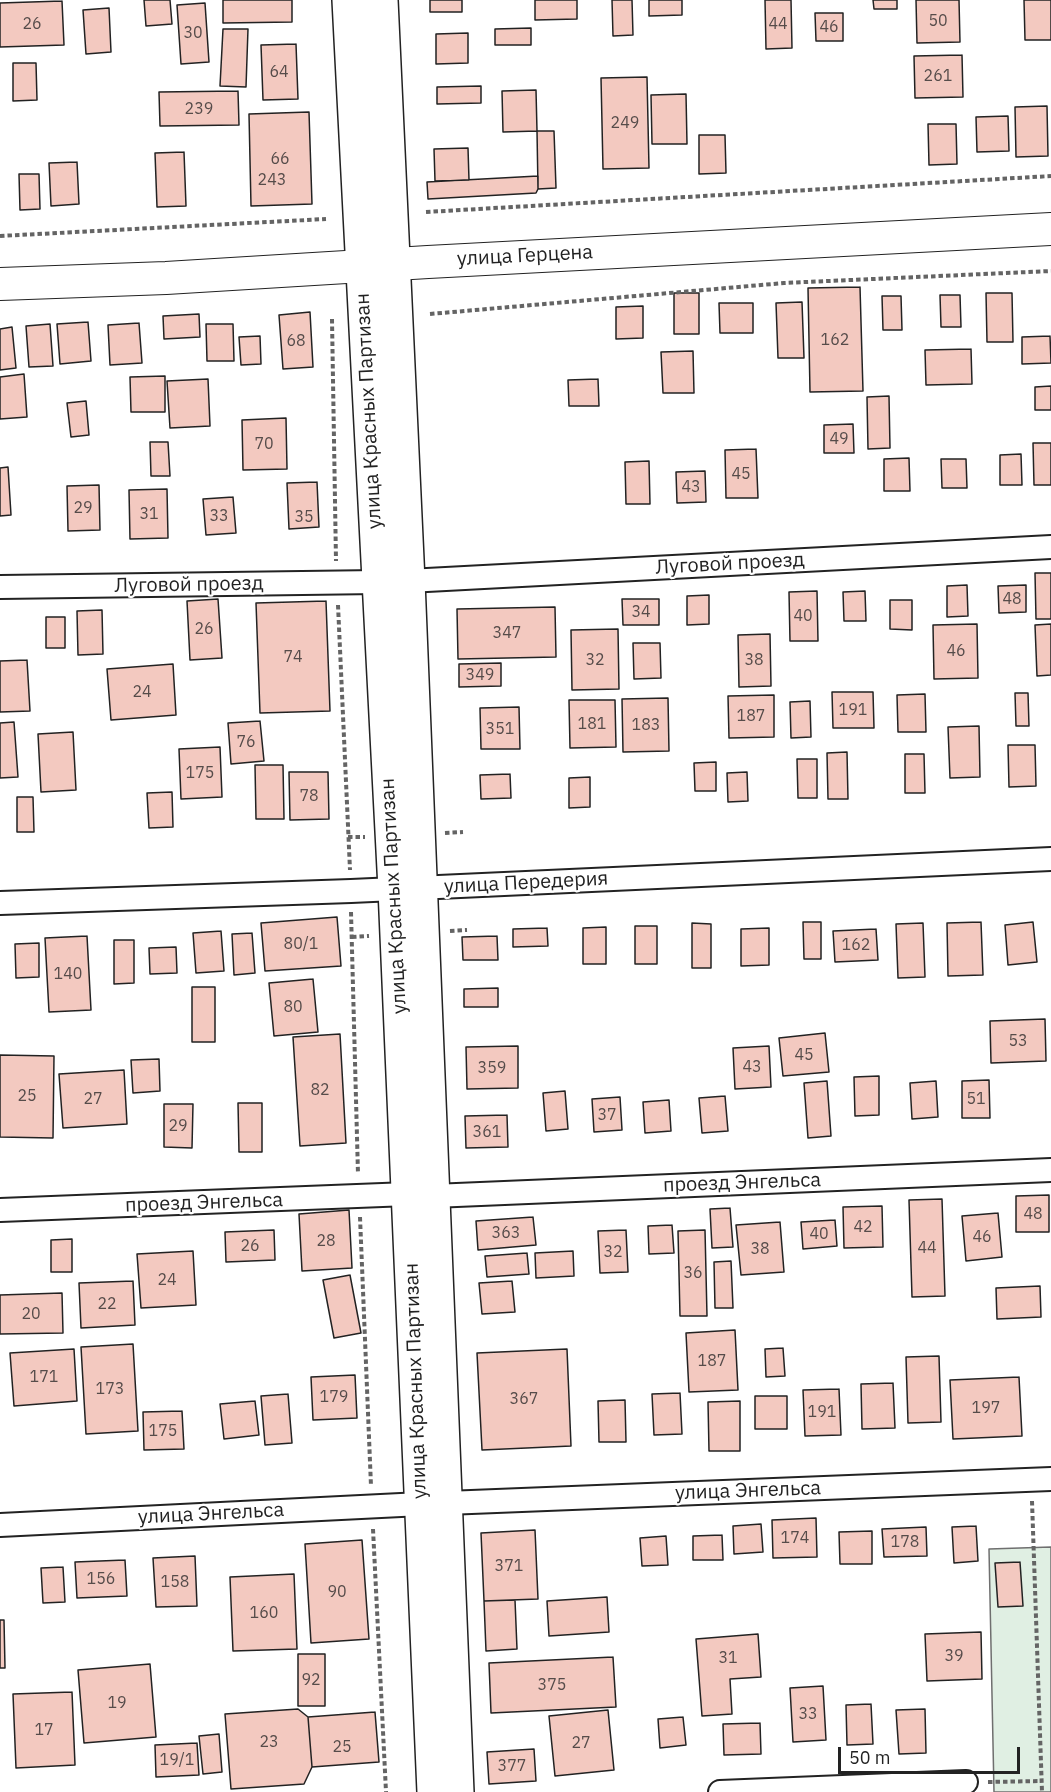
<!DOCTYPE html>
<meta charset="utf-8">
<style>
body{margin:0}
#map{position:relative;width:1051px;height:1792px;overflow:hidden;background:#fff;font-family:"IBM Plex Sans",sans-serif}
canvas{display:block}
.scale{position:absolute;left:838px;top:1747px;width:182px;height:27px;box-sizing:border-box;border:3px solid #222;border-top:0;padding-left:8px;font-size:18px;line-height:21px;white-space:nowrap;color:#222;-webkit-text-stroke:4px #fff;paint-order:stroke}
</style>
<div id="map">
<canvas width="1051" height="1792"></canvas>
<div class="scale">50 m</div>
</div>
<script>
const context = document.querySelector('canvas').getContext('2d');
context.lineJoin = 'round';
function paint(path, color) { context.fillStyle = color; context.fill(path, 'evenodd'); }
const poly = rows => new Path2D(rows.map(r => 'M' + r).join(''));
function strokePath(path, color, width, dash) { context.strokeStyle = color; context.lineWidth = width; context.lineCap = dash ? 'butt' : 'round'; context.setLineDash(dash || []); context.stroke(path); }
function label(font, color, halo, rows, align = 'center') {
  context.font = font + ' "IBM Plex Sans",sans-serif'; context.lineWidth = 4.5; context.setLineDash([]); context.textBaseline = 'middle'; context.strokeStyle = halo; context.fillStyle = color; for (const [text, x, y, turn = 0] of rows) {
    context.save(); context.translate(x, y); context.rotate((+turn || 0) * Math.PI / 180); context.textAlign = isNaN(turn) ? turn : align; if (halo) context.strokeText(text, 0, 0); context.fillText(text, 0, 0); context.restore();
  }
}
const green = poly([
 [1051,1547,1051,1792,994,1792,989,1549,1051,1547]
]);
paint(green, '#e0efe3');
strokePath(green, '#6f6f6f', 1.5);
const building = poly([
 [144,0,170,0,172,24,146,26,144,0],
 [223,0,292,0,292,22,223,23,223,0],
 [430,0,462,0,462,12,430,12,430,0],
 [535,0,577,0,577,19,535,20,535,0],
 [612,0,632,0,633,35,613,36,612,0],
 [649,0,682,0,682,15,649,16,649,0],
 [765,0,791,0,792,48,766,49,765,0],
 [873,0,897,0,897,9,874,9,873,0],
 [916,0,959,0,960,42,917,43,916,0],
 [1024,0,1051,0,1051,40,1025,40,1024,0],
 [62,1,64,45,0,47,0,3,62,1],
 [205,3,209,62,181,64,177,5,205,3],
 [109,8,111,52,86,54,83,10,109,8],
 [815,13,843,13,843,41,816,41,815,13],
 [531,28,531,45,495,45,495,29,531,28],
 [223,29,248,29,246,87,220,86,223,29],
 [468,33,468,63,436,64,436,34,468,33],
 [296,44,298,99,263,100,261,45,296,44],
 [962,55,963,97,915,98,914,56,962,55],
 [13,63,36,63,37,100,13,101,13,63],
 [647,77,649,168,603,169,601,78,647,77],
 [481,86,481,103,437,104,437,87,481,86],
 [536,90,537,131,503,132,502,91,536,90],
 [238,91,239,125,160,126,159,92,238,91],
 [686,94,687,144,652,144,651,95,686,94],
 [1047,106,1048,156,1016,157,1015,107,1047,106],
 [309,112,312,204,251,206,249,114,309,112],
 [1008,116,1009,151,977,152,976,117,1008,116],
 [928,124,956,124,957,164,929,165,928,124],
 [537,131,554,131,556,188,538,189,537,131],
 [699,135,725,135,726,173,699,174,699,135],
 [468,148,469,180,435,181,434,149,468,148],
 [184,152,186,206,157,207,155,153,184,152],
 [77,162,79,204,51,206,49,163,77,162],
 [19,174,39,174,40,209,20,210,19,174],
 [538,176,538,189,536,193,428,199,427,182,538,176],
 [860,287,863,391,810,392,808,288,860,287],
 [674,293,699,293,699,334,674,334,674,293],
 [986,293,1012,293,1013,342,987,342,986,293],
 [940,295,960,295,961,327,941,327,940,295],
 [882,296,901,296,902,330,883,330,882,296],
 [802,302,804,358,778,358,776,303,802,302],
 [719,303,753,303,753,333,720,333,719,303],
 [643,306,643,338,616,339,616,307,643,306],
 [310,312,313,367,283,369,279,315,310,312],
 [199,314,200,337,164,339,163,316,199,314],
 [88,322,91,361,60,364,57,324,88,322],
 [139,323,142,363,110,365,108,325,139,323],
 [50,324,53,366,29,367,26,326,50,324],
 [206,324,233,324,234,361,207,361,206,324],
 [12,327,16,368,0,370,0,329,12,327],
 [260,336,261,364,241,365,239,337,260,336],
 [1050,336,1051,363,1022,364,1022,337,1050,336],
 [971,349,972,384,926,385,925,350,971,349],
 [693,351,694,393,663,393,661,352,693,351],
 [24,374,27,417,0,419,0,377,24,374],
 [165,376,165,412,131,412,130,377,165,376],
 [208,379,210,426,170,428,167,381,208,379],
 [598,379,599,406,569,406,568,380,598,379],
 [1051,386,1051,410,1035,410,1035,387,1051,386],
 [889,396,890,448,868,449,867,397,889,396],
 [86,401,89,435,71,437,67,403,86,401],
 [286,418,287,469,243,470,242,420,286,418],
 [853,424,854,453,824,453,824,425,853,424],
 [150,442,168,442,170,476,151,476,150,442],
 [1033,443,1051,443,1051,485,1034,485,1033,443],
 [756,449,758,498,726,498,725,450,756,449],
 [1021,454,1022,485,1000,485,1000,455,1021,454],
 [909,458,910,491,884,491,884,459,909,458],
 [941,459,966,459,967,488,942,488,941,459],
 [649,461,650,504,626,504,625,462,649,461],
 [8,467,11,515,0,516,0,468,8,467],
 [705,471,706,502,677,503,676,472,705,471],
 [317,482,319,527,289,529,287,483,317,482],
 [99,485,100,530,68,531,67,486,99,485],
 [167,489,168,538,130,539,129,490,167,489],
 [233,497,236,533,206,535,203,499,233,497],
 [1035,573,1051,573,1051,619,1036,619,1035,573],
 [967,585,968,616,947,617,947,586,967,585],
 [1026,585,1026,612,999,613,998,586,1026,585],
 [817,591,818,641,790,641,789,592,817,591],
 [865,591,866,621,844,621,843,592,865,591],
 [709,595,709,624,687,625,687,596,709,595],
 [218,599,222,658,190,660,187,601,218,599],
 [622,599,659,599,659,625,623,625,622,599],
 [890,600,912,600,912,630,890,629,890,600],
 [326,601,330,711,260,713,256,603,326,601],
 [555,607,556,657,458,659,457,609,555,607],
 [102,610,103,654,78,655,77,611,102,610],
 [46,617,65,617,65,648,46,648,46,617],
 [977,624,978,678,934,679,933,625,977,624],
 [1051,624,1051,675,1037,676,1035,625,1051,624],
 [618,629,619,689,572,690,571,630,618,629],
 [770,634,771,686,739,687,738,635,770,634],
 [633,643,660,643,661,678,634,679,633,643],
 [27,660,30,711,0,712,0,661,27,660],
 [501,663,501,686,459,687,459,664,501,663],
 [173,664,176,715,111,720,107,669,173,664],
 [832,692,873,692,874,728,833,728,832,692],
 [1015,693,1028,693,1029,726,1016,726,1015,693],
 [925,694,926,732,898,732,897,695,925,694],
 [774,695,774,737,729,738,728,696,774,695],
 [668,698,669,751,623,752,622,699,668,698],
 [569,700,615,700,616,747,570,748,569,700],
 [810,701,811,737,791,738,790,702,810,701],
 [519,707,520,749,481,749,480,708,519,707],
 [260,721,264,761,231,764,228,723,260,721],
 [14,722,18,777,0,778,0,723,14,722],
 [979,726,980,777,950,778,948,727,979,726],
 [73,732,76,790,41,792,38,734,73,732],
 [1008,745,1035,745,1036,786,1009,787,1008,745],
 [220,747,222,797,181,799,179,749,220,747],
 [847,752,848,799,828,799,827,753,847,752],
 [905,754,924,754,925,793,905,793,905,754],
 [797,759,817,759,817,798,798,798,797,759],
 [716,762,716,791,695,791,694,763,716,762],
 [255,765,283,765,284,819,256,819,255,765],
 [289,772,328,772,329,819,290,820,289,772],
 [747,772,748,801,728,802,727,773,747,772],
 [510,774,511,798,481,799,480,775,510,774],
 [590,777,590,807,569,808,569,778,590,777],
 [172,792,173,827,149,828,147,793,172,792],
 [17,797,33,797,34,832,17,832,17,797],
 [337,917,341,966,265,971,261,923,337,917],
 [803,922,821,922,821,959,804,959,803,922],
 [981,922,983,975,948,976,947,923,981,922],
 [1033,922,1037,962,1008,965,1005,925,1033,922],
 [692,923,711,924,711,968,692,968,692,923],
 [923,923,925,977,898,978,896,924,923,923],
 [635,926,657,926,657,964,635,964,635,926],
 [606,927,606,964,583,964,583,928,606,927],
 [547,928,548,946,513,947,513,929,547,928],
 [769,928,769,965,741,966,741,929,769,928],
 [876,929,878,960,835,962,833,931,876,929],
 [221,931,224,971,196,973,193,933,221,931],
 [252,933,255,973,234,975,232,934,252,933],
 [87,936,91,1010,49,1012,45,938,87,936],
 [497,936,498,960,463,960,462,937,497,936],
 [114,940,134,940,134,983,114,984,114,940],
 [39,943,39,977,16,978,15,944,39,943],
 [176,947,177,973,150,974,149,948,176,947],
 [313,979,318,1032,274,1036,269,983,313,979],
 [192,987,215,987,215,1042,192,1042,192,987],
 [498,988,498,1007,464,1007,464,989,498,988],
 [1045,1019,1046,1061,991,1063,990,1021,1045,1019],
 [825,1033,829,1072,783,1076,779,1038,825,1033],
 [340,1034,346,1143,300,1146,293,1037,340,1034],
 [518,1046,518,1088,467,1089,466,1047,518,1046],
 [769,1046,771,1087,735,1089,733,1048,769,1046],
 [0,1055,54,1056,53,1138,0,1137,0,1055],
 [159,1059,160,1091,133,1093,131,1060,159,1059],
 [124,1070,127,1124,63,1128,59,1074,124,1070],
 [879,1076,879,1115,855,1116,854,1077,879,1076],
 [989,1080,990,1118,962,1118,962,1081,989,1080],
 [827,1081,831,1136,808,1138,804,1083,827,1081],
 [936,1081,938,1117,912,1119,910,1083,936,1081],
 [565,1091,568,1129,546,1131,543,1093,565,1091],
 [725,1096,728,1131,702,1133,699,1098,725,1096],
 [620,1097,622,1130,594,1132,592,1099,620,1097],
 [669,1100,671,1131,645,1133,643,1102,669,1100],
 [238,1103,262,1103,262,1152,239,1152,238,1103],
 [164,1104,193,1104,192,1148,164,1147,164,1104],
 [507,1115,508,1147,466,1148,465,1116,507,1115],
 [1049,1195,1049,1232,1016,1232,1016,1196,1049,1195],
 [942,1199,945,1296,912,1297,909,1200,942,1199],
 [882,1206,883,1247,844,1248,843,1207,882,1206],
 [730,1208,733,1247,712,1248,710,1209,730,1208],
 [349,1210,352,1268,302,1271,299,1214,349,1210],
 [998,1213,1002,1257,966,1261,962,1216,998,1213],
 [533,1217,536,1245,478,1250,476,1221,533,1217],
 [835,1220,837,1246,803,1249,801,1222,835,1220],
 [780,1222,784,1272,741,1275,736,1225,780,1222],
 [672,1225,674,1253,649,1254,648,1226,672,1225],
 [274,1230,275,1260,226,1262,225,1232,274,1230],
 [626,1230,628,1272,600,1273,598,1231,626,1230],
 [705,1230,707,1316,680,1316,678,1231,705,1230],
 [72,1239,72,1272,51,1272,51,1240,72,1239],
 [193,1251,196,1305,141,1308,137,1254,193,1251],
 [573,1251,574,1276,536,1278,535,1253,573,1251],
 [527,1253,529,1274,487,1277,485,1256,527,1253],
 [731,1261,733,1308,715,1308,714,1262,731,1261],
 [350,1275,361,1333,334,1338,323,1280,350,1275],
 [133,1281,135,1325,81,1328,79,1283,133,1281],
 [512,1281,515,1312,482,1314,479,1283,512,1281],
 [1040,1286,1041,1317,997,1319,996,1288,1040,1286],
 [62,1293,63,1333,0,1334,0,1295,62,1293],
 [735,1330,738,1390,689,1392,686,1333,735,1330],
 [133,1344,138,1431,86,1434,81,1347,133,1344],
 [783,1348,785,1376,766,1377,765,1349,783,1348],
 [74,1349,77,1401,14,1406,10,1353,74,1349],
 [567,1349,571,1446,482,1450,477,1353,567,1349],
 [939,1356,941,1422,908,1423,906,1357,939,1356],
 [355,1375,357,1418,313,1420,311,1377,355,1375],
 [1019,1377,1022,1436,953,1439,950,1380,1019,1377],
 [893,1383,895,1428,862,1429,861,1384,893,1383],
 [839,1389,841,1435,805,1436,803,1390,839,1389],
 [680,1393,682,1434,654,1435,652,1394,680,1393],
 [288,1394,292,1443,265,1445,261,1396,288,1394],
 [755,1396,787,1396,787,1429,755,1429,755,1396],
 [625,1400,626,1442,599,1442,598,1401,625,1400],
 [255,1401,259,1435,224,1439,220,1404,255,1401],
 [740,1401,740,1451,709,1451,708,1402,740,1401],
 [182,1411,184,1449,144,1450,143,1412,182,1411],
 [816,1518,817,1557,773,1558,772,1520,816,1518],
 [761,1524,763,1552,734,1554,733,1526,761,1524],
 [976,1526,978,1561,954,1563,952,1527,976,1526],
 [926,1527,927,1556,884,1557,882,1529,926,1527],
 [535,1530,538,1599,484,1601,481,1533,535,1530],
 [872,1531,872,1564,840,1564,839,1532,872,1531],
 [722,1535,723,1560,693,1560,693,1536,722,1535],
 [666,1536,668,1565,642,1566,640,1538,666,1536],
 [362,1540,369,1639,311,1643,305,1544,362,1540],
 [195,1556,197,1606,156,1607,153,1558,195,1556],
 [125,1560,127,1596,77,1598,75,1562,125,1560],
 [1020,1562,1023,1606,998,1607,995,1563,1020,1562],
 [63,1567,65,1602,43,1603,41,1568,63,1567],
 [294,1574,297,1649,233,1651,230,1577,294,1574],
 [607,1597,609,1632,549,1636,547,1601,607,1597],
 [515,1600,517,1649,486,1651,484,1601,515,1600],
 [0,1620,4,1620,5,1668,0,1668,0,1620],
 [981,1632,982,1679,927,1681,925,1634,981,1632],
 [758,1634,761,1677,730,1679,732,1714,702,1716,696,1639,758,1634],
 [298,1654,325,1654,325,1706,298,1706,298,1654],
 [613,1657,616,1707,491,1713,489,1663,613,1657],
 [150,1664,156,1737,84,1743,78,1670,150,1664],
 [823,1686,826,1740,793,1742,790,1688,823,1686],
 [72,1692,75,1765,16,1768,13,1694,72,1692],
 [871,1704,873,1744,847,1745,846,1705,871,1704],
 [298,1709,308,1717,312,1767,304,1784,231,1789,225,1714,298,1709],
 [925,1709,926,1753,899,1754,896,1710,925,1709],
 [608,1710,614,1770,555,1776,549,1716,608,1710],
 [375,1712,379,1762,312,1767,308,1717,375,1712],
 [683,1717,686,1745,660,1748,658,1719,683,1717],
 [760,1723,761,1754,724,1755,723,1724,760,1723],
 [219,1734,222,1772,203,1774,199,1736,219,1734],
 [197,1743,199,1775,156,1777,155,1745,197,1743],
 [534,1749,536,1781,489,1784,487,1752,534,1749]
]);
paint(building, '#f3c9c0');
strokePath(building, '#222', 1.5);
const street = poly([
 [408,581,1051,547],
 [0,587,378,582],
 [0,903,351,891,1051,859],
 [433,1196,1051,1170],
 [0,1210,408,1194],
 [446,1503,1051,1479],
 [0,1525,421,1504],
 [720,1792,966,1782]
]);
const secondary = poly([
 [0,284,166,278,428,262,1051,229]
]);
const highway = poly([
 [349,0,395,889,434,1792],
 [381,0,408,581,457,1792]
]);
strokePath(street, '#222', 26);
strokePath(secondary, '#222', 34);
strokePath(highway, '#222', 36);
strokePath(poly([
 [426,212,1051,176],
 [0,236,326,219],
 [430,314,784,283,1051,271],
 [332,319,336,561],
 [338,605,350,870],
 [445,833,463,832],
 [348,837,365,837],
 [351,912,358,1174],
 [450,931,467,930],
 [352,937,369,936],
 [360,1217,371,1486],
 [1032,1501,1042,1792],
 [373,1529,386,1792],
 [988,1782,1041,1781]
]), '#646464', 4, [4.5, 3]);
strokePath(street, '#fff', 22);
strokePath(secondary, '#fff', 32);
strokePath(highway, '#fff', 33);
label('16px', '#564c4a', null, [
 ["50",938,21],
 ["26",32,24],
 ["44",778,24],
 ["46",829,27],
 ["30",193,33],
 ["64",279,72],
 ["261",938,76],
 ["239",199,109],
 ["249",625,123],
 ["66",280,159],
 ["243",272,180],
 ["162",835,340],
 ["68",296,341],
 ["49",839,439],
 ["70",264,444],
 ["45",741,474],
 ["43",691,487],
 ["29",83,508],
 ["31",149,514],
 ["33",219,516],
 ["35",304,517],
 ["48",1012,599],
 ["34",641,612],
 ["40",803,616],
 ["26",204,629],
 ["347",507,633],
 ["46",956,651],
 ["74",293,657],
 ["32",595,660],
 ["38",754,660],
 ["349",480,675],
 ["24",142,692],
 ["191",853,710],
 ["187",751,716],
 ["181",592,724],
 ["183",646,725],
 ["351",500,729],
 ["76",246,742],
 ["175",200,773],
 ["78",309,796],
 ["80/1",301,944],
 ["162",856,945],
 ["140",68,974],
 ["80",293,1007],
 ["53",1018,1041],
 ["45",804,1055],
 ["43",752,1067],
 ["359",492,1068],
 ["82",320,1090],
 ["25",27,1096],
 ["27",93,1099],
 ["51",976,1099],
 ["37",607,1115],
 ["29",178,1126],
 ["361",487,1132],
 ["48",1033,1214],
 ["42",863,1227],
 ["363",506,1233],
 ["40",819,1234],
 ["46",982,1237],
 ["28",326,1241],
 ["26",250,1246],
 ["44",927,1248],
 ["38",760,1249],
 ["32",613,1252],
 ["36",693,1273],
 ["24",167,1280],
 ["22",107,1304],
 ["20",31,1314],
 ["187",712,1361],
 ["171",44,1377],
 ["173",110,1389],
 ["179",334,1397],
 ["367",524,1399],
 ["197",986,1408],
 ["191",822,1412],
 ["175",163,1431],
 ["174",795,1538],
 ["178",905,1542],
 ["371",509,1566],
 ["156",101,1579],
 ["158",175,1582],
 ["90",337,1592],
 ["160",264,1613],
 ["39",954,1656],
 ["31",728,1658],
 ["92",311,1680],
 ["375",552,1685],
 ["19",117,1703],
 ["33",808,1714],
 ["17",44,1730],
 ["23",269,1742],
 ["27",581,1743],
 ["25",342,1747],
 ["19/1",177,1760],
 ["377",512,1766]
]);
label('20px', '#222', '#fff', [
 ["улица Герцена",525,256,-3],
 ["улица Красных Партизан",369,411,-93],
 ["Луговой проезд",730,564,-3],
 ["Луговой проезд",189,585,-1],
 ["улица Передерия",526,883,-3],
 ["улица Красных Партизан",394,896,-93],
 ["проезд Энгельса",742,1183,-2],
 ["проезд Энгельса",204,1203,-2],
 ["улица Красных Партизан",416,1381,-92],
 ["улица Энгельса",748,1491,-2],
 ["улица Энгельса",211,1514,-3]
]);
</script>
